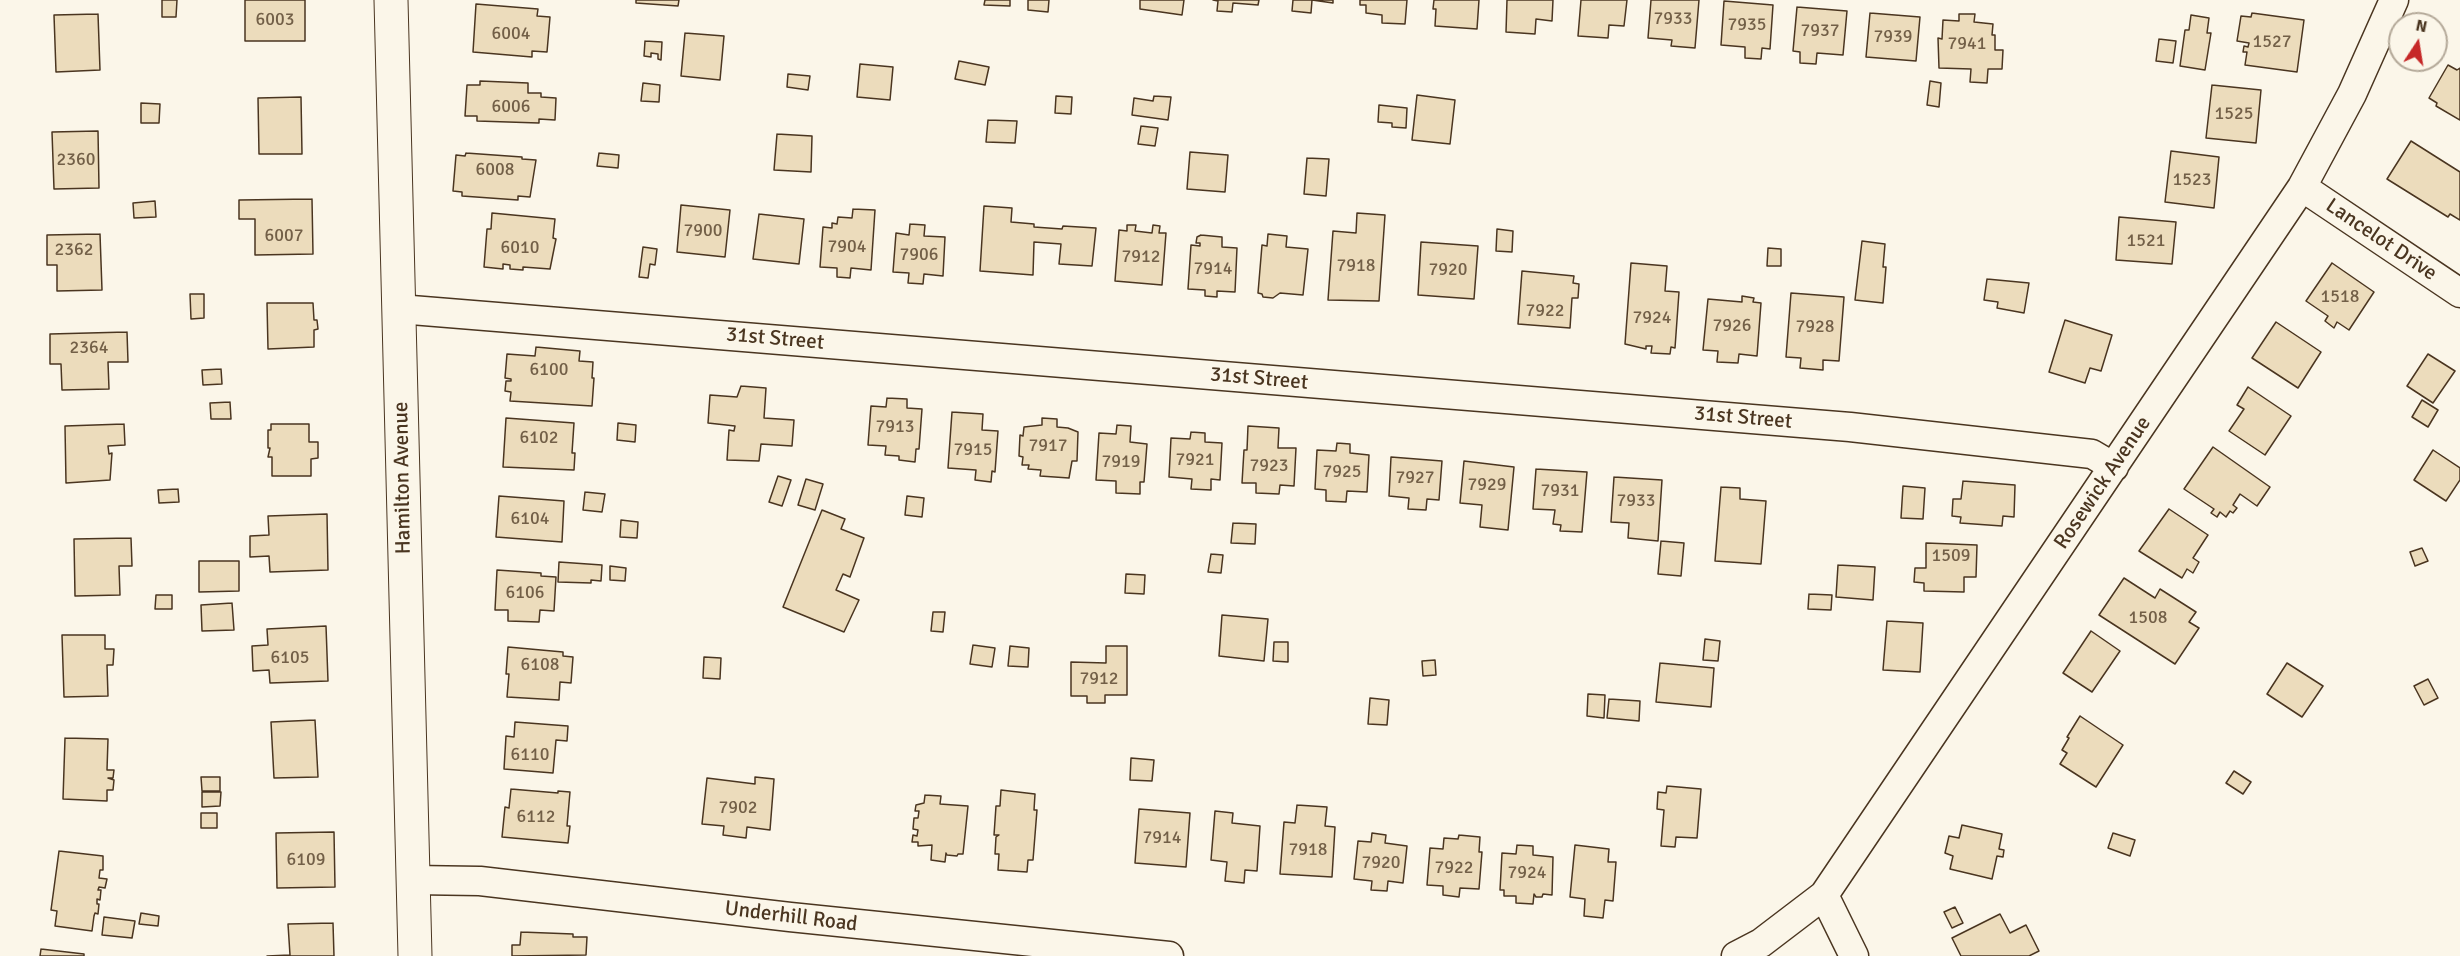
<!DOCTYPE html>
<style>
body{margin:0}
#map{position:relative;width:2460px;height:956px;overflow:hidden;background:#fbf6e9;font-family:Signika,sans-serif}
canvas{display:block}
.north{position:absolute;left:2388px;top:12px;width:60px;height:60px;box-sizing:border-box;background:#fbf6e9;border:2px solid #b4a999;border-radius:50%;rotate:12deg;font-size:16px;font-weight:700;line-height:24px;text-align:center;color:#4a3520}
.north::after{content:'';display:block;margin:auto;width:21px;height:27px;background:#c62828;clip-path:polygon(50% 0,100% 100%,50% 72%,0 100%)}
</style>
<div id="map">
<canvas width="2460" height="956"></canvas>
<div class="north">N</div>
</div>
<script>
const context = document.querySelector('canvas').getContext('2d');
context.lineJoin = 'round';
function paint(path, color) { context.fillStyle = color; context.fill(path, 'evenodd'); }
const poly = rows => new Path2D(rows.map(r => 'M' + r).join(''));
function strokePath(path, color, width, dash) { context.strokeStyle = color; context.lineWidth = width; context.lineCap = dash ? 'butt' : 'round'; context.setLineDash(dash || []); context.stroke(path); }
function label(font, color, halo, rows, align = 'center') {
  context.font = font + ' Signika,sans-serif'; context.lineWidth = 4.5; context.setLineDash([]); context.textBaseline = 'middle'; context.strokeStyle = halo; context.fillStyle = color; for (const [text, x, y, turn = 0] of rows) {
    context.save(); context.translate(x, y); context.rotate((+turn || 0) * Math.PI / 180); context.textAlign = isNaN(turn) ? turn : align; if (halo) context.strokeText(text, 0, 0); context.fillText(text, 0, 0); context.restore();
  }
}
const building = poly([
 [162,0,177,0,176,17,162,17,162,0],
 [245,0,305,0,305,41,245,41,245,0],
 [636,0,679,0,678,6,636,3,636,0],
 [985,0,1010,0,1010,6,984,5,985,0],
 [1028,0,1049,0,1048,12,1028,10,1028,0],
 [1140,0,1184,0,1182,15,1140,9,1140,0],
 [1213,0,1259,0,1258,5,1233,3,1232,12,1217,11,1218,1,1213,0],
 [1293,0,1333,0,1333,3,1312,0,1311,13,1292,11,1293,0],
 [1360,0,1407,0,1405,24,1382,23,1382,15,1366,13,1366,5,1360,5,1360,0],
 [1434,0,1479,0,1477,29,1435,26,1436,9,1433,9,1434,0],
 [1507,0,1553,0,1552,21,1536,19,1535,34,1506,32,1507,0],
 [1581,0,1627,0,1624,26,1609,25,1608,38,1578,36,1581,0],
 [1651,0,1699,0,1695,48,1671,46,1672,40,1648,38,1651,0],
 [1724,1,1773,5,1770,49,1762,48,1761,59,1745,58,1745,47,1721,45,1724,1],
 [476,4,538,9,537,16,550,17,547,52,532,51,532,57,473,52,476,4],
 [1797,7,1847,11,1843,55,1817,53,1816,64,1800,63,1800,52,1793,51,1797,7],
 [1870,13,1920,17,1916,61,1866,57,1870,13],
 [2252,13,2304,20,2297,72,2245,65,2247,52,2243,52,2244,46,2248,47,2249,43,2237,41,2241,16,2251,17,2252,13],
 [98,14,100,70,56,72,54,15,98,14],
 [1959,14,1975,14,1974,22,1993,24,1992,35,1995,35,1995,50,2003,50,2002,69,1988,69,1987,83,1970,82,1971,69,1939,68,1938,38,1942,39,1943,20,1959,21,1959,14],
 [2191,15,2209,18,2207,33,2211,33,2205,70,2180,66,2185,30,2189,30,2191,15],
 [685,33,724,36,720,80,681,76,685,33],
 [2159,39,2176,41,2173,63,2156,61,2159,39],
 [645,41,662,42,661,60,658,59,658,54,651,53,651,57,644,56,645,41],
 [959,61,989,67,985,85,955,79,959,61],
 [860,64,893,67,890,100,857,97,860,64],
 [2448,65,2457,70,2460,68,2460,120,2436,106,2437,103,2429,98,2448,65],
 [788,74,810,76,808,90,787,87,788,74],
 [480,81,528,83,528,93,541,93,541,97,556,98,555,120,539,119,539,123,477,121,477,116,465,116,467,85,480,85,480,81],
 [1930,81,1941,83,1939,107,1927,105,1930,81],
 [643,83,660,85,659,102,641,101,643,83],
 [2212,85,2261,90,2256,143,2206,138,2212,85],
 [1417,95,1455,100,1450,144,1412,140,1417,95],
 [1056,96,1072,97,1071,114,1055,113,1056,96],
 [1154,96,1171,97,1168,120,1132,115,1134,98,1153,101,1154,96],
 [301,97,302,154,259,154,258,98,301,97],
 [141,103,160,104,159,123,141,123,141,103],
 [1379,105,1407,108,1406,128,1392,127,1392,123,1378,122,1379,105],
 [988,120,1017,121,1015,143,986,142,988,120],
 [1141,126,1158,128,1155,146,1138,144,1141,126],
 [98,131,99,188,54,189,52,132,98,131],
 [777,134,812,136,811,172,774,170,777,134],
 [2411,141,2460,172,2460,220,2450,214,2448,217,2387,179,2411,141],
 [2171,151,2219,157,2214,208,2165,202,2171,151],
 [1190,152,1228,155,1225,192,1187,189,1190,152],
 [466,153,522,157,522,159,536,160,530,197,518,196,518,200,462,196,462,192,453,191,456,155,465,156,466,153],
 [599,153,619,155,618,168,597,166,599,153],
 [1307,158,1329,159,1326,196,1304,194,1307,158],
 [312,199,313,254,255,255,255,219,239,219,239,200,312,199],
 [155,201,156,217,134,218,133,203,155,201],
 [681,205,730,210,725,257,677,252,681,205],
 [984,206,1012,208,1011,222,1034,224,1034,227,1062,229,1063,226,1096,228,1092,266,1059,264,1061,244,1034,242,1033,275,980,271,984,206],
 [853,209,875,210,871,270,851,268,850,278,837,277,837,268,820,267,823,227,832,228,832,223,837,224,838,217,852,218,853,209],
 [492,213,555,219,553,238,556,239,550,269,523,267,523,270,510,269,510,265,503,264,503,269,484,267,487,229,491,229,492,213],
 [1357,213,1385,215,1379,301,1328,300,1333,231,1356,233,1357,213],
 [759,214,804,219,799,264,753,259,759,214],
 [2119,217,2176,222,2172,264,2116,260,2119,217],
 [910,224,925,225,924,236,945,237,943,276,924,274,923,284,908,283,909,273,893,272,896,233,909,235,910,224],
 [1127,225,1136,225,1135,231,1152,233,1153,225,1160,226,1159,233,1166,233,1162,285,1115,281,1119,230,1127,231,1127,225],
 [1497,229,1513,231,1512,252,1496,251,1497,229],
 [100,234,102,290,57,291,57,265,47,265,47,235,100,234],
 [1268,234,1287,236,1286,247,1308,249,1303,295,1280,293,1273,298,1263,297,1262,294,1258,293,1262,245,1267,246,1268,234],
 [1201,235,1222,237,1222,247,1237,248,1235,292,1217,291,1217,297,1205,296,1205,290,1188,289,1191,245,1200,246,1200,243,1196,243,1197,237,1201,235],
 [1862,241,1885,244,1883,267,1886,267,1883,303,1855,300,1862,241],
 [1421,242,1478,246,1474,299,1418,295,1421,242],
 [643,247,657,249,655,265,650,264,648,278,639,277,643,247],
 [1768,248,1781,249,1781,266,1767,266,1768,248],
 [1631,263,1667,266,1665,291,1679,292,1675,348,1671,347,1670,354,1651,353,1652,346,1646,346,1646,349,1625,344,1631,263],
 [2332,263,2374,292,2349,330,2337,322,2334,328,2325,321,2328,316,2306,301,2332,263],
 [1522,271,1574,276,1573,283,1579,284,1578,298,1572,298,1570,328,1518,324,1522,271],
 [1987,279,2029,283,2024,313,1997,308,1998,302,1984,300,1987,279],
 [1791,293,1844,297,1839,361,1823,360,1823,370,1800,368,1801,358,1786,357,1791,293],
 [190,294,204,294,204,318,191,319,190,294],
 [1742,296,1754,298,1753,302,1761,303,1757,356,1739,354,1738,363,1717,362,1718,351,1703,350,1708,299,1742,302,1742,296],
 [267,303,313,303,314,320,317,320,318,329,314,330,314,347,268,349,267,303],
 [2065,320,2112,335,2101,371,2090,368,2085,383,2049,372,2065,320],
 [2276,322,2321,352,2298,388,2252,358,2276,322],
 [127,332,128,362,108,362,109,389,62,390,61,364,50,364,50,334,127,332],
 [536,347,580,351,579,361,593,362,592,378,594,378,592,406,510,401,511,392,505,391,506,381,511,381,511,379,505,378,507,354,535,356,536,347],
 [2428,354,2455,371,2433,403,2407,386,2428,354],
 [221,369,222,384,203,385,202,370,221,369],
 [741,386,766,388,764,418,794,420,792,446,761,444,759,461,727,460,729,430,734,431,735,426,708,423,710,395,737,397,741,386],
 [2248,387,2291,416,2265,455,2229,431,2244,409,2237,405,2248,387],
 [887,398,907,399,907,408,922,409,919,449,916,449,915,462,899,460,899,456,885,455,886,446,868,445,871,406,886,407,887,398],
 [2422,400,2438,410,2428,427,2412,417,2422,400],
 [230,402,231,419,211,419,210,403,230,402],
 [952,412,983,414,982,430,998,431,995,472,992,471,991,482,975,480,976,470,948,468,952,412],
 [506,418,574,423,572,453,575,453,574,470,503,467,506,418],
 [1042,418,1057,419,1057,427,1068,428,1078,432,1077,461,1072,461,1069,478,1040,476,1041,470,1028,469,1029,465,1022,465,1023,457,1019,456,1020,435,1023,436,1024,427,1042,425,1042,418],
 [618,423,636,425,635,442,617,440,618,423],
 [124,424,125,445,108,446,109,454,112,453,110,480,66,483,65,426,124,424],
 [271,424,309,424,309,442,318,442,318,458,311,459,311,476,272,476,272,457,268,457,270,448,268,448,268,430,271,430,271,424],
 [1117,425,1131,426,1130,442,1147,444,1144,482,1140,482,1140,494,1116,493,1116,481,1096,480,1099,433,1116,434,1117,425],
 [1248,426,1279,428,1278,448,1296,448,1294,486,1280,485,1279,494,1256,493,1256,483,1242,483,1244,450,1247,450,1248,426],
 [1191,432,1205,433,1205,442,1222,443,1220,480,1211,479,1211,490,1191,489,1192,479,1169,477,1171,438,1190,439,1191,432],
 [1337,443,1350,444,1350,453,1369,455,1367,492,1347,491,1346,502,1326,501,1326,490,1315,489,1317,450,1336,451,1337,443],
 [2213,447,2270,487,2257,506,2240,494,2233,505,2237,508,2233,513,2230,511,2226,517,2220,512,2217,517,2211,513,2214,509,2184,489,2213,447],
 [2433,450,2460,468,2460,480,2446,501,2414,480,2433,450],
 [1391,457,1442,461,1439,500,1427,499,1426,510,1408,509,1409,498,1389,496,1391,457],
 [1464,461,1514,467,1508,530,1480,527,1482,505,1460,503,1464,461],
 [1536,469,1587,472,1582,532,1560,531,1561,525,1553,524,1555,510,1533,509,1536,469],
 [778,476,791,480,782,506,769,502,778,476],
 [1614,477,1662,480,1658,541,1628,538,1629,523,1611,522,1614,477],
 [806,479,823,484,815,510,798,505,806,479],
 [1963,481,2015,485,2014,517,2003,516,2002,526,1960,523,1961,517,1952,516,1953,499,1961,499,1963,481],
 [1903,486,1925,488,1923,519,1901,518,1903,486],
 [1721,487,1740,488,1740,499,1766,501,1761,564,1715,561,1721,487],
 [178,489,179,502,159,503,158,490,178,489],
 [585,492,605,494,602,512,583,510,585,492],
 [499,496,564,501,562,542,496,537,499,496],
 [907,496,924,498,922,517,905,515,907,496],
 [2169,509,2208,535,2193,558,2199,562,2193,573,2187,569,2182,578,2139,551,2169,509],
 [822,510,845,519,841,529,864,538,850,577,843,574,836,590,859,600,844,632,783,607,822,510],
 [327,514,328,570,270,572,269,556,250,557,250,536,269,535,268,516,327,514],
 [621,520,638,522,637,538,620,537,621,520],
 [1233,523,1256,524,1255,544,1231,543,1233,523],
 [131,538,132,566,119,566,120,595,75,596,74,539,131,538],
 [1661,541,1684,543,1681,576,1658,574,1661,541],
 [1926,543,1977,545,1976,577,1964,577,1964,592,1924,591,1924,583,1914,582,1915,568,1926,568,1926,543],
 [2422,548,2428,561,2415,566,2410,552,2422,548],
 [1211,554,1223,555,1221,573,1208,572,1211,554],
 [199,561,239,561,239,591,199,592,199,561],
 [559,562,602,565,601,581,591,580,591,583,558,582,559,562],
 [1838,565,1875,567,1873,600,1836,597,1838,565],
 [610,566,626,568,625,581,610,580,610,566],
 [497,570,541,573,541,576,556,577,554,611,540,610,539,622,508,621,508,610,495,610,497,570],
 [1126,574,1145,575,1144,594,1125,593,1126,574],
 [2124,578,2155,598,2160,589,2196,612,2189,622,2199,628,2175,664,2099,615,2124,578],
 [1809,594,1832,595,1831,610,1808,609,1809,594],
 [156,595,172,595,172,609,155,609,156,595],
 [232,603,234,630,202,631,201,605,232,603],
 [933,612,945,612,943,632,931,631,933,612],
 [1222,615,1268,619,1264,661,1219,656,1222,615],
 [1887,621,1923,623,1920,672,1883,670,1887,621],
 [326,626,328,681,270,683,269,670,253,671,252,646,268,645,267,629,326,626],
 [2091,631,2120,651,2092,692,2063,673,2091,631],
 [62,635,105,635,105,649,114,649,113,665,107,665,108,696,64,697,62,635],
 [1705,639,1720,641,1718,661,1703,660,1705,639],
 [1274,642,1288,642,1288,662,1273,661,1274,642],
 [973,645,995,648,992,667,970,664,973,645],
 [1010,646,1029,648,1028,667,1008,666,1010,646],
 [1106,646,1127,646,1127,695,1105,695,1105,703,1087,703,1087,696,1071,696,1071,662,1106,663,1106,646],
 [508,647,563,652,563,656,573,657,571,683,560,682,559,700,507,697,509,674,506,674,508,647],
 [704,657,721,658,720,679,703,678,704,657],
 [1435,660,1436,675,1423,676,1422,661,1435,660],
 [1660,663,1714,668,1711,707,1656,702,1660,663],
 [2287,663,2323,686,2302,717,2267,694,2287,663],
 [2428,679,2438,698,2424,705,2414,686,2428,679],
 [1588,694,1605,695,1604,718,1587,716,1588,694],
 [1370,698,1389,700,1387,725,1368,724,1370,698],
 [1609,699,1640,701,1639,721,1607,718,1609,699],
 [2080,716,2123,745,2096,787,2060,764,2067,753,2062,750,2069,738,2067,737,2080,716],
 [315,720,318,777,274,778,271,722,315,720],
 [515,722,568,726,567,741,556,740,553,773,504,769,506,736,514,737,515,722],
 [65,738,108,739,107,770,114,770,113,778,108,778,114,780,113,790,107,790,107,801,63,799,65,738],
 [1131,758,1154,760,1152,781,1130,780,1131,758],
 [2234,771,2251,782,2243,794,2226,783,2234,771],
 [201,777,220,777,220,791,202,791,201,777],
 [755,777,774,779,770,830,747,827,746,838,723,835,724,826,702,824,707,778,755,784,755,777],
 [1667,786,1701,789,1697,838,1676,837,1675,847,1661,846,1664,810,1657,809,1658,792,1666,793,1667,786],
 [511,789,558,793,558,791,570,792,567,826,570,826,568,843,502,837,505,807,509,808,511,789],
 [1001,790,1035,794,1034,810,1037,810,1033,860,1028,860,1027,872,998,870,999,854,995,854,996,837,999,835,994,835,996,806,1000,806,1001,790],
 [202,792,221,792,220,806,202,807,202,792],
 [925,795,941,796,940,804,968,806,963,854,958,854,957,856,947,855,946,853,945,862,931,860,932,845,918,846,918,842,912,842,913,835,917,836,918,830,913,829,914,818,918,818,919,811,915,811,916,805,924,803,925,795],
 [1297,805,1327,807,1325,826,1335,827,1332,877,1280,874,1284,822,1295,823,1297,805],
 [1139,809,1190,813,1186,867,1135,863,1139,809],
 [1215,811,1233,813,1232,823,1260,826,1257,871,1245,870,1244,883,1225,881,1227,862,1211,860,1215,811],
 [201,813,217,813,217,828,201,828,201,813],
 [1962,825,2002,834,1999,849,2004,850,2003,857,1997,856,1992,879,1950,869,1953,856,1945,853,1949,836,1959,838,1962,825],
 [334,832,335,887,277,888,276,833,334,832],
 [1372,833,1386,835,1385,843,1407,846,1403,883,1388,881,1387,891,1371,890,1372,881,1354,879,1358,841,1371,842,1372,833],
 [2113,833,2135,840,2130,856,2108,848,2113,833],
 [1459,835,1480,837,1479,852,1482,852,1479,889,1460,888,1459,897,1443,895,1443,886,1427,885,1430,848,1443,849,1444,838,1458,839,1459,835],
 [1517,845,1533,846,1533,855,1553,857,1552,895,1543,894,1542,897,1536,897,1534,894,1533,904,1516,903,1516,896,1504,896,1504,890,1500,890,1502,853,1516,854,1517,845],
 [1575,845,1609,849,1608,862,1616,862,1613,901,1605,900,1603,918,1584,916,1585,899,1570,897,1575,845],
 [59,851,103,856,103,870,100,870,99,878,107,879,105,888,99,887,98,890,101,890,100,900,97,899,97,904,99,904,98,914,95,913,94,916,92,931,55,926,57,911,51,910,59,851],
 [1955,907,1963,923,1952,928,1944,912,1955,907],
 [141,913,159,916,158,926,139,924,141,913],
 [2000,914,2010,933,2026,925,2039,951,2029,956,1961,956,1952,938,2000,914],
 [104,917,135,921,132,938,102,935,104,917],
 [333,923,334,956,267,956,290,955,288,924,333,923],
 [521,932,573,934,573,937,587,937,586,955,512,956,512,945,520,945,521,932],
 [41,949,84,954,84,956,40,956,41,949]
]);
paint(building, '#ecdcbc');
strokePath(building, '#4a3520', 1.5);
const street = poly([
 [2302,187,2460,293],
 [399,309,1850,427,2092,454,2114,467],
 [413,880,480,881,790,917,1169,956],
 [1824,895,1854,956],
 [1736,956,1761,943,1824,895,2302,187,2352,94,2394,0]
]);
const secondary = poly([
 [391,0,415,956]
]);
strokePath(street, '#4a3520', 31);
strokePath(secondary, '#4a3520', 35);
strokePath(street, '#fbf6e9', 28);
strokePath(secondary, '#fbf6e9', 33);
label('18px', '#725f47', null, [
 ["7933",1673,19],
 ["6003",275,20],
 ["7935",1747,25],
 ["7937",1820,31],
 ["6004",511,34],
 ["7939",1893,37],
 ["1527",2272,42],
 ["7941",1967,44],
 ["6006",511,107],
 ["1525",2234,114],
 ["2360",76,160],
 ["6008",495,170],
 ["1523",2192,180],
 ["7900",703,231],
 ["6007",284,236],
 ["1521",2146,241],
 ["7904",847,247],
 ["6010",520,248],
 ["2362",74,250],
 ["7906",919,255],
 ["7912",1141,257],
 ["7918",1356,266],
 ["7914",1213,269],
 ["7920",1448,270],
 ["1518",2340,297],
 ["7922",1545,311],
 ["7924",1652,318],
 ["7926",1732,326],
 ["7928",1815,327],
 ["2364",89,348],
 ["6100",549,370],
 ["7913",895,427],
 ["6102",539,438],
 ["7917",1048,446],
 ["7915",973,450],
 ["7921",1195,460],
 ["7919",1121,462],
 ["7923",1269,466],
 ["7925",1342,472],
 ["7927",1415,478],
 ["7929",1487,485],
 ["7931",1560,491],
 ["7933",1636,501],
 ["6104",530,519],
 ["1509",1951,556],
 ["6106",525,593],
 ["1508",2148,618],
 ["6105",290,658],
 ["6108",540,665],
 ["7912",1099,679],
 ["6110",530,755],
 ["7902",738,808],
 ["6112",536,817],
 ["7914",1162,838],
 ["7918",1308,850],
 ["6109",306,860],
 ["7920",1381,863],
 ["7922",1454,868],
 ["7924",1527,873]
]);
label('21px', '#4a3520', '#fbf6e9', [
 ["Lancelot Drive",2381,240,34],
 ["31st Street",775,339,5],
 ["31st Street",1259,379,5],
 ["31st Street",1743,418,5],
 ["Hamilton Avenue",403,478,-91],
 ["Rosewick Avenue",2103,483,-56],
 ["Underhill Road",791,917,7]
]);
</script>
